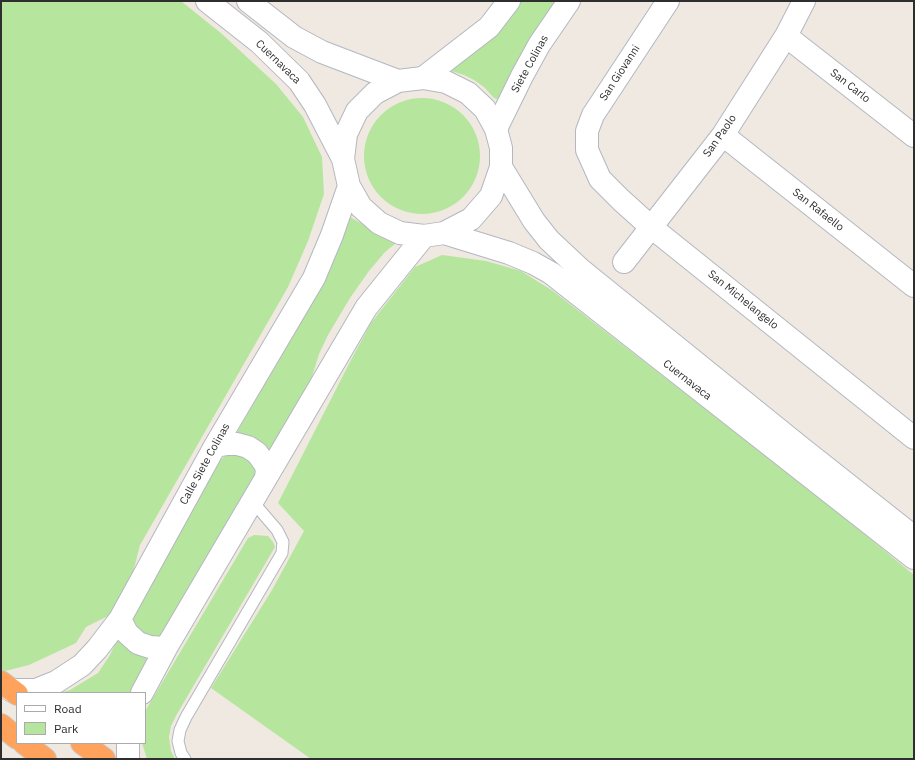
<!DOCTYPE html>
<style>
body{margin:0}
#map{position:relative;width:915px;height:760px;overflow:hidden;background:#efe9e1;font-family:"IBM Plex Sans",sans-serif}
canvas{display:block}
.frame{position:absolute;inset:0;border:2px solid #2e2e2e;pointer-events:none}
.legend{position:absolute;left:16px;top:692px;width:130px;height:52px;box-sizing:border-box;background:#fff;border:1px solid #ababab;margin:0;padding:5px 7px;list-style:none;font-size:12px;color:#2e2e2e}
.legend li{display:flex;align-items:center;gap:8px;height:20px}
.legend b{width:20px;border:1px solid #ababab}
</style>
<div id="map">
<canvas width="915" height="760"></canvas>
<div class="frame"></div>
<ul class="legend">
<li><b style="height:5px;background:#fff"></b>Road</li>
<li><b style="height:11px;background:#b6e59e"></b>Park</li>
</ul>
</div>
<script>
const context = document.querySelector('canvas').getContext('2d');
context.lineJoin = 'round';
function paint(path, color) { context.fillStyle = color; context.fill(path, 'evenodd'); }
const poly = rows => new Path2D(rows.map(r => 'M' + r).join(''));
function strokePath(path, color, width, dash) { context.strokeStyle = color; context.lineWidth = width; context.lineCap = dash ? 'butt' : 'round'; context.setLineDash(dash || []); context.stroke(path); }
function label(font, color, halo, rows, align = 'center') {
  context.font = font + ' "IBM Plex Sans",sans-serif'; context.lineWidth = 3; context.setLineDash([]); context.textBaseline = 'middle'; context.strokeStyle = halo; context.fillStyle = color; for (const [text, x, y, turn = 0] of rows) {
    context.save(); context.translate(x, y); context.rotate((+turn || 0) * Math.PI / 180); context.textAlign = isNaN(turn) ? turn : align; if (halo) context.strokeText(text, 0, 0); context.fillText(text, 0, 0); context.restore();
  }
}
paint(poly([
 [1,1,181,1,222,34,276,84,303,117,322,157,324,194,308,241,288,287,140,545,124,608,86,627,76,643,29,665,1,672],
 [518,1,560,1,500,97,497,99,494,98,484,87,474,80,464,75,448,70],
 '364 156a58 58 0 1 1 116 0a58 58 0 1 1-116 0Z',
 [350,217,396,243,385,252,369,271,350,298,328,335,319,354,306,396,271,454,259,441,248,436,236,434,291,339,327,273,342,241],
 [442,255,486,261,521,271,553,291,833,508,914,575,914,759,311,759,211,688,272,590,304,531,278,503,352,358,371,323,415,267],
 [244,451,260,471,162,636,151,637,139,631,133,620,134,607,219,461,229,453],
 [254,535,268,536,273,542,275,547,177,714,171,726,169,737,171,751,175,759,147,759,142,743,145,743,145,713,147,708,248,538],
 [120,634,154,656,130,693,60,693,70,690,98,673,110,655]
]), '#b6e59e');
const lane = poly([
 [185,759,181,753,178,741,180,730,186,717,282,553,283,542,277,530,253,502]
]);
const street = poly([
 [668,1,593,115,587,131,587,150,600,179,621,200,651,227,914,438],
 [786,36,914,136],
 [423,78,489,27,509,1],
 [496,129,522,76,539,45,569,1],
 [723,135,914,286],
 [624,262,723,135,786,36,804,1]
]);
const secondary = poly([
 [207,1,259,42,299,81,315,105,343,159,349,186,361,207,379,223,400,233,424,236,444,233,471,219,491,196,501,167,501,148,496,129,485,109,468,93,446,82,423,78,398,81,375,93,357,111,346,134,343,159],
 [248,1,294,37,322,52,398,81],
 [501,167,534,221,549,240,580,269,799,446,914,537],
 [444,233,509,253,533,263,551,273,914,558],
 [215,446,228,444,237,444,248,447,257,453,265,464,267,470,266,477],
 [120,619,127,633,138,643,150,647,166,648],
 [11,690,36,690,56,682,82,665,97,649,120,619,215,446,314,278,332,235,349,186],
 [142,693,166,648,366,308,424,236],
 [128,743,128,759]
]);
const highway = poly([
 [1,682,17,694],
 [1,725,17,738],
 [24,743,45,759],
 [82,743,104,759]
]);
strokePath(lane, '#b4b7c1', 13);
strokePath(street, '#b4b7c1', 24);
strokePath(secondary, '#b4b7c1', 24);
strokePath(highway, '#c9c9c9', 24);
strokePath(lane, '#fff', 11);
strokePath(street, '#fff', 22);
strokePath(secondary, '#fff', 22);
strokePath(highway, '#ffa35c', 22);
label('11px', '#2e2e2e', '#fff', [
 ["Cuernavaca",278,62,44],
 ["Siete Colinas",530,64,-61],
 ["San Giovanni",620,73,-57],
 ["San Carlo",850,86,38],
 ["San Paolo",720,136,-55],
 ["San Rafaello",818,210,38],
 ["San Michelangelo",743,300,39],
 ["Cuernavaca",687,380,38],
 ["Calle Siete Colinas",205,464,-61]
]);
</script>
